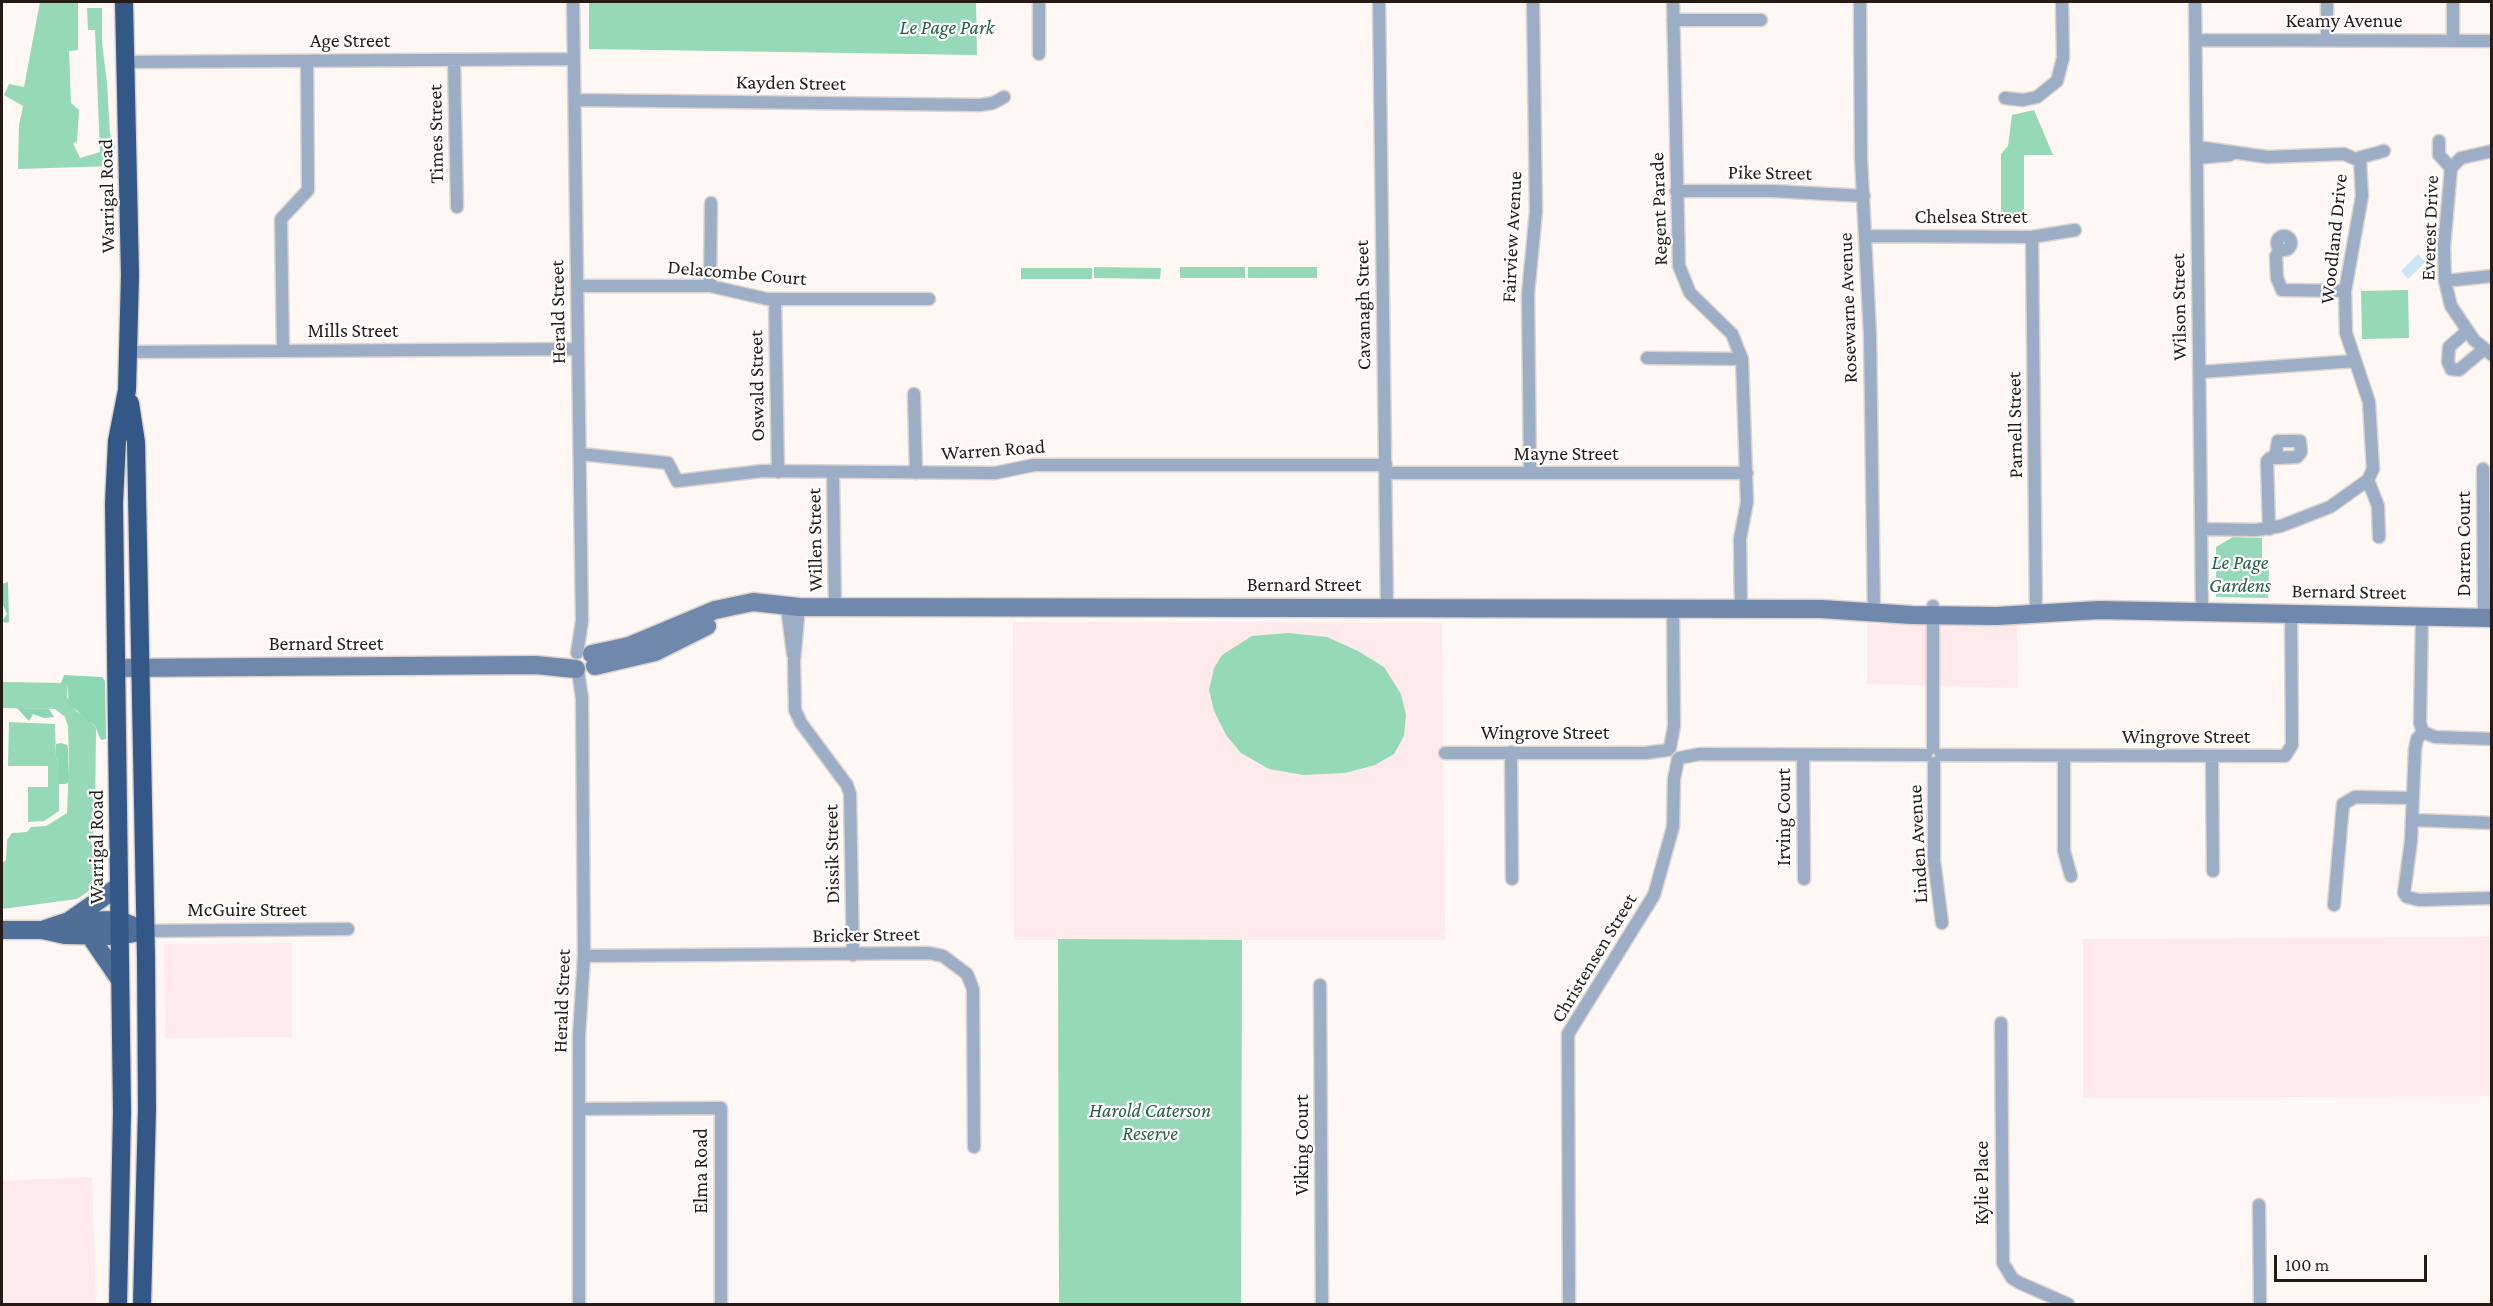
<!DOCTYPE html>
<style>
body{margin:0}
#map{position:relative;width:2493px;height:1306px;overflow:hidden;background:#fef7f4;font-family:"Crimson Pro",serif}
canvas{display:block}
.frame{position:absolute;inset:0;border:3px solid #261a15;pointer-events:none}
.scale{position:absolute;left:2274px;top:1255px;width:153px;height:27px;box-sizing:border-box;border:3px solid #261a15;border-top:0;padding-left:8px;font-size:18px;line-height:21px;white-space:nowrap;color:#261a15;-webkit-text-stroke:4px #fff;paint-order:stroke}
</style>
<div id="map">
<canvas width="2493" height="1306"></canvas>
<div class="frame"></div>
<div class="scale">100 m</div>
</div>
<script>
const context = document.querySelector('canvas').getContext('2d');
context.lineJoin = 'round';
function paint(path, color) { context.fillStyle = color; context.fill(path, 'evenodd'); }
const poly = rows => new Path2D(rows.map(r => 'M' + r).join(''));
function strokePath(path, color, width, dash) { context.strokeStyle = color; context.lineWidth = width; context.lineCap = dash ? 'butt' : 'round'; context.setLineDash(dash || []); context.stroke(path); }
function label(font, color, halo, rows, align = 'center') {
  context.font = font + ' "Crimson Pro",serif'; context.lineWidth = 4.5; context.setLineDash([]); context.textBaseline = 'middle'; context.strokeStyle = halo; context.fillStyle = color; for (const [text, x, y, turn = 0] of rows) {
    context.save(); context.translate(x, y); context.rotate((+turn || 0) * Math.PI / 180); context.textAlign = isNaN(turn) ? turn : align; if (halo) context.strokeText(text, 0, 0); context.fillText(text, 0, 0); context.restore();
  }
}
paint(poly([
 [1013,622,1442,623,1445,940,1014,940],
 [1867,624,2017,625,2018,688,1867,684],
 [2491,937,2491,1096,2083,1098,2083,939],
 [292,943,292,1037,165,1038,164,944],
 [92,1177,96,1304,2,1304,2,1181]
]), '#fee9eb');
paint(poly([
 [40,2,78,2,78,50,69,51,71,103,79,110,77,142,73,143,80,158,100,152,95,30,88,30,87,8,102,8,102,42,107,83,110,134,115,144,113,166,18,169,19,125,23,106,4,95,9,84,24,87],
 [589,2,976,2,977,55,589,49],
 [2034,110,2053,155,2024,155,2024,224,2001,224,2001,154,2008,146,2012,115],
 [1094,267,1161,268,1160,279,1094,278],
 [1180,267,1245,267,1245,278,1180,278],
 [1248,267,1317,267,1317,278,1248,278],
 [1021,268,1092,268,1092,279,1021,279],
 [2408,290,2409,338,2362,339,2361,291],
 [2233,537,2262,538,2262,567,2269,567,2268,598,2216,597,2216,547],
 [1288,633,1327,637,1358,651,1384,667,1401,694,1406,715,1404,736,1394,754,1375,765,1345,773,1303,775,1269,769,1241,753,1226,735,1214,711,1209,690,1214,668,1222,655,1252,636],
 [2,682,67,683,67,697,76,711,86,717,96,728,95,823,91,843,97,853,103,856,103,863,96,886,77,899,2,909,2,863,6,860,7,840,12,833,27,832,31,827,46,826,67,813,69,762,68,726,65,717,55,709,2,708],
 [9,722,55,724,56,758,59,765,59,811,44,821,28,822,28,787,48,787,48,766,8,766],
 [1058,939,1242,940,1241,1304,1059,1304]
]), '#96d9b8');
paint(poly([
 [8,582,9,622,6,623,2,621,7,614,2,603,2,584],
 [64,675,102,677,105,681,106,739,101,740,95,726,69,704,67,683,61,683],
 [17,708,49,709,54,717,44,718,33,714,29,721],
 [61,743,67,745,68,749,69,782,66,784,59,784,59,765,56,758,56,744]
]), '#8cd6b3');
paint(poly([
 [2418,254,2425,262,2408,279,2401,271]
]), '#cbe6f5');
const street = poly([
 [573,2,582,621,577,653],
 [1379,2,1387,607],
 [1673,2,1679,266,1690,293,1732,334,1742,359,1747,502,1740,539,1741,608],
 [1860,2,1861,158,1870,335,1874,613],
 [2195,2,2202,612],
 [2327,2,2327,40],
 [2453,2,2453,41],
 [1673,20,1761,20],
 [2196,40,2492,41],
 [1039,54,1039,2],
 [454,60,457,207],
 [126,62,574,59],
 [2005,98,2023,100,2037,97,2057,81,2063,58,2062,2],
 [575,100,980,105,993,103,1004,97],
 [2439,141,2439,155,2451,168],
 [2197,147,2267,157,2344,154,2360,161,2362,196,2345,291,2346,333,2369,402,2373,469,2368,480,2330,507,2281,526,2256,530,2202,529],
 [2492,151,2461,158,2451,168,2444,247,2445,281,2451,306,2474,340,2492,355],
 [2197,158,2230,155],
 [2358,158,2384,151],
 [1676,191,1773,191,1864,196],
 '2277 243a7 7 0 1 1 14 0a7 7 0 1 1-14 0Z',
 [1866,236,2032,237,2075,230],
 [2032,237,2036,613],
 [2280,249,2276,256,2277,278,2282,290,2345,291],
 [2445,281,2492,276],
 [577,286,710,286,767,299,929,299],
 [710,286,711,203],
 [775,299,778,472],
 [2467,331,2449,347,2448,362,2451,369,2459,370,2483,350],
 [283,351,281,219,308,190,307,61],
 [129,352,578,349],
 [1647,358,1742,359],
 [2200,372,2355,361],
 [914,394,916,473],
 [580,454,668,463,677,481,762,471,995,473,1034,465,1386,465],
 [2483,469,2484,618],
 [833,473,835,607],
 [1386,473,1747,473],
 [1530,473,1528,294,1536,211,1533,2],
 [2368,480,2378,506,2379,537],
 [2269,529,2267,461,2270,458,2275,458,2297,457,2301,452,2300,441,2278,441,2275,458],
 [1933,606,1933,748],
 [787,607,793,654],
 [799,607,794,661,795,710,801,723,847,785,850,794,853,955],
 [2422,616,2420,723,2423,732],
 [578,671,582,698,584,956,579,1036,579,1304],
 [2423,732,2417,739,2415,749,2411,841,2404,893,2407,897,2419,900,2492,898],
 [2423,732,2435,737,2492,739],
 [1670,748,1674,726,1673,608],
 [1511,752,1512,879],
 [1445,753,1645,753,1668,750],
 [1803,755,1804,879],
 [1941,755,2285,756,2292,745,2291,614],
 [2064,756,2064,851,2071,876],
 [2212,757,2213,871],
 [1679,758,1700,754,1926,755],
 [1934,763,1934,860,1942,923],
 [2412,820,2492,823],
 [2334,905,2343,804,2355,797,2413,798],
 [145,931,348,929],
 [584,956,929,953,943,956,967,974,973,989,974,1147],
 [1320,985,1322,1304],
 [2001,1023,2003,1263,2012,1278,2020,1283,2068,1304],
 [579,1109,721,1108,721,1304],
 [2259,1205,2260,1304],
 [1569,1304,1568,1034,1654,895,1673,827,1674,779,1678,759]
]);
const secondary = poly([
 [592,654,629,646,715,610,753,602,799,607,1821,609,1912,615,1997,616,2099,610,2492,618],
 [595,666,655,652,707,626],
 [117,668,536,665,576,669]
]);
const primary = poly([
 [69,921,118,887],
 [2,930,42,930,65,935,119,936,145,931],
 [42,930,69,921,119,920,134,926],
 [90,936,120,980]
]);
const highway = poly([
 [130,403,136,442,146,957,147,1109,142,1304],
 [118,1304,122,1112,114,503,117,441,127,390,130,275,124,2]
]);
strokePath(street, '#dbd4d0', 15);
strokePath(secondary, '#dbd4d0', 21);
strokePath(primary, '#dbd4d0', 21);
strokePath(highway, '#dbd4d0', 21);
strokePath(street, '#9cadc6', 12);
strokePath(secondary, '#6f88ab', 18);
strokePath(primary, '#4f6e98', 18);
strokePath(highway, '#335787', 18);
label('20px', '#261a15', '#fff', [
 ["Keamy Avenue",2344,21],
 ["Age Street",350,41],
 ["Kayden Street",791,83,1],
 ["Times Street",436,134,-91],
 ["Pike Street",1770,173,1],
 ["Warrigal Road",107,196,-91],
 ["Regent Parade",1659,209,-92],
 ["Chelsea Street",1971,217],
 ["Everest Drive",2430,228,-88],
 ["Fairview Avenue",1512,237,-87],
 ["Woodland Drive",2334,239,-84],
 ["Delacombe Court",737,273,5],
 ["Cavanagh Street",1363,305,-91],
 ["Wilson Street",2179,307,-91],
 ["Rosewarne Avenue",1848,308,-92],
 ["Herald Street",558,312,-91],
 ["Mills Street",353,331],
 ["Oswald Street",757,386,-91],
 ["Parnell Street",2015,425,-91],
 ["Warren Road",993,450,-4],
 ["Mayne Street",1566,454],
 ["Willen Street",815,540,-91],
 ["Darren Court",2464,544,-90],
 ["Bernard Street",1304,585],
 ["Bernard Street",2349,592,1],
 ["Bernard Street",326,644],
 ["Wingrove Street",1545,733],
 ["Wingrove Street",2186,737],
 ["Irving Court",1784,817,-90],
 ["Linden Avenue",1918,844,-93],
 ["Warrigal Road",97,847,-90],
 ["Dissik Street",832,854,-91],
 ["McGuire Street",247,910],
 ["Bricker Street",866,935,-1],
 ["Christensen Street",1594,958,-59],
 ["Herald Street",562,1001,-88],
 ["Viking Court",1302,1145,-90],
 ["Elma Road",701,1171,-90],
 ["Kylie Place",1982,1183,-90]
]);
label('italic 20px', '#265e46', '#fff', [
 ["Le Page Park",947,28],
 ["Le Page",2240,563],
 ["Gardens",2240,586],
 ["Harold Caterson",1150,1111],
 ["Reserve",1150,1134]
]);
</script>
